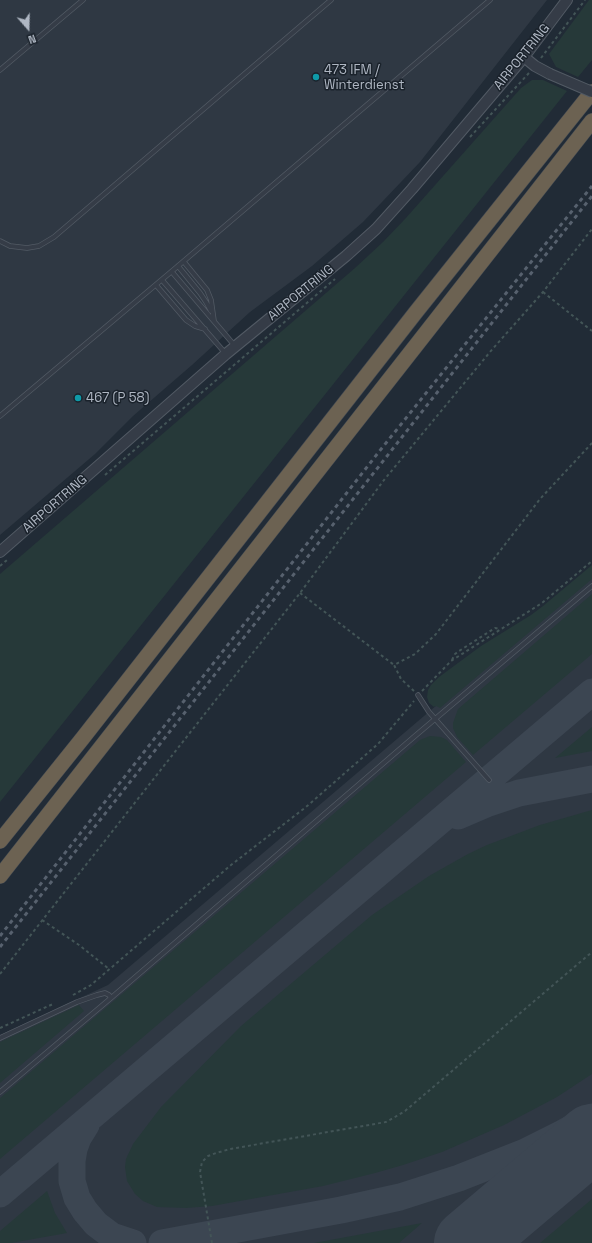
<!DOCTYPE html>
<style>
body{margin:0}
#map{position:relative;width:592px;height:1243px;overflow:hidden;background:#212b36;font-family:"Space Grotesk",sans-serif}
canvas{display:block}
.north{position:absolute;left:8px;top:8px;width:40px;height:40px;-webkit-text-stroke:3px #1a222b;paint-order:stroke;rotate:160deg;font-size:11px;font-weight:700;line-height:16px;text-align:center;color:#afb7c3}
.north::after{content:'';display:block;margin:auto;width:14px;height:18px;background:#afb7c3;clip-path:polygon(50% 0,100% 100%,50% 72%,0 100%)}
</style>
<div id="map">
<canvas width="592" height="1243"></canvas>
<div class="north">N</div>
</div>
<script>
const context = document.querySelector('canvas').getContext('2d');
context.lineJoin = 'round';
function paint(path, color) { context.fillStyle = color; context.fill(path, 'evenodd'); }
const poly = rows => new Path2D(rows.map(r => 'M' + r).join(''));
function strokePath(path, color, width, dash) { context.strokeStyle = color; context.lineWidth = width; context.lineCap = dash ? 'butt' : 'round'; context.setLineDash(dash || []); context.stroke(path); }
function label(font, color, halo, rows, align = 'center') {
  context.font = font + ' "Space Grotesk",sans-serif'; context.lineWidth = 3; context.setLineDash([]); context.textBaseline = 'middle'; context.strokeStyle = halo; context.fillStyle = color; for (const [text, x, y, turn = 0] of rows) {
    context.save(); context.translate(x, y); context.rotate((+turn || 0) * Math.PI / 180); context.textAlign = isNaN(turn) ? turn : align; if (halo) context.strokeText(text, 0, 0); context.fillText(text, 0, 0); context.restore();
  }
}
paint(poly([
 [0,0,547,0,420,162,363,222,312,266,250,312,192,365,133,416,95,454,0,535],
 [592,573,592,1243,0,1243,0,1035,108,985]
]), '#2f3843');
paint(poly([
 [589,0,592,0,592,60,578,77,556,67,549,54],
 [532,80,543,80,567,91,0,802,0,574,355,268,383,242,405,219,521,88],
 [592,565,592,579,440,708,436,706,434,707,429,703,427,697,428,690,431,685,439,677,481,646,531,615,543,606],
 [592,594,592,654,473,755,457,737,453,728,453,723,458,709],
 [592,727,592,751,555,758],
 [430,736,441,737,447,740,466,762,0,1159,0,1098,420,740],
 [592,810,592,1074,557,1097,504,1125,442,1152,403,1165,375,1173,323,1186,212,1206,186,1208,157,1207,143,1201,135,1194,127,1181,125,1167,126,1159,133,1144,161,1107,241,1026,372,915,429,876,468,854,487,845,540,825],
 [79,1005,84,1011,0,1083,0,1042],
 [47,1191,55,1213,67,1233,11,1243,0,1243,0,1231],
 [592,1199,592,1243,540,1243],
 [422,1223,399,1243,314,1243]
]), '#263939');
strokePath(poly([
 [458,816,486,804,519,793,592,779],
 [86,1125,78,1138,74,1149,72,1161,72,1181,77,1198,85,1211,96,1224,112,1236,133,1243],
 [0,1194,592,692],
 [162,1243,341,1210,400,1197,459,1178,525,1152,561,1134,592,1117]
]), '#3c4652', 27);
strokePath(poly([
 [468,1243,592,1138]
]), '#3c4652', 68);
const service = poly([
 [0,70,83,0],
 [0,241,10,246,27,248,39,246,54,237,331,0],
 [184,262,207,290,211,300,214,321],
 [178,266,200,293,206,302,211,311],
 [172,272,235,346],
 [162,280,226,354],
 [156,285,186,320,195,326,205,329],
 [0,416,178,266,490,0],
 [418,695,429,712,489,780],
 [0,1038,77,1002,97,995,105,993,109,995,111,998],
 [0,1092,111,998,415,736,592,586]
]);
const tertiary = poly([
 [524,57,535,66,550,74],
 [0,552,226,354,346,256,376,229,412,189,524,57,567,0]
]);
const motorway = poly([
 [0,841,82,739,416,312,592,92],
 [0,876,592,121]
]);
strokePath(service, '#525a64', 5.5);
strokePath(tertiary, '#525a64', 12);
strokePath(motorway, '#3f4751', 16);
strokePath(poly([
 [541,58,585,0],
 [470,137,529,73],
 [543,292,592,331],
 [105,475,335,279],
 [0,566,7,560],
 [300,593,394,665],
 [452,660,455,654,459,651,495,628,500,629],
 [414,691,401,679,394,665,415,654,436,634,540,499,592,443],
 [422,691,451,661,542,603,592,561],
 [42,920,79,945,109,969],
 [0,974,300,593,384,480,490,352,543,292,592,229],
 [73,995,91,985,231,865,306,807,378,744,414,701],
 [0,1028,53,1004],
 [212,1243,200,1172,202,1162,208,1156,216,1153,230,1149,386,1122,395,1117,405,1111,592,952]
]), '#435557', 2, [3, 3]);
strokePath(service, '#353c47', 4);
strokePath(tertiary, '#353c47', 10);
strokePath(motorway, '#6c6252', 15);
strokePath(poly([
 [0,936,378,453,592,186],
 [0,947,592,196]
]), '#57616e', 3, [4, 4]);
const tertiaryBridge = poly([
 [550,74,592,92]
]);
strokePath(tertiaryBridge, '#525a64', 12, []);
strokePath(tertiaryBridge, '#353c47', 10);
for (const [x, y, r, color] of [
 [316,77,4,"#0f9aa8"],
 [78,398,4,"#0f9aa8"]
]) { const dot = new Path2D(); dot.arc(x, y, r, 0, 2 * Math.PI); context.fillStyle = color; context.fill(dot); strokePath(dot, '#1a222b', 1.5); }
label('13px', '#afb7c3', '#1a222b', [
 ["AIRPORTRING",522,57,-51],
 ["AIRPORTRING",301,293,-39],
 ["AIRPORTRING",55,504,-41]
]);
label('13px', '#afb7c3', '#1a222b', [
 ["473 IFM /",324,70],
 ["Winterdienst",324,85],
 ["467 (P 58)",86,398]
], 'left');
</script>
